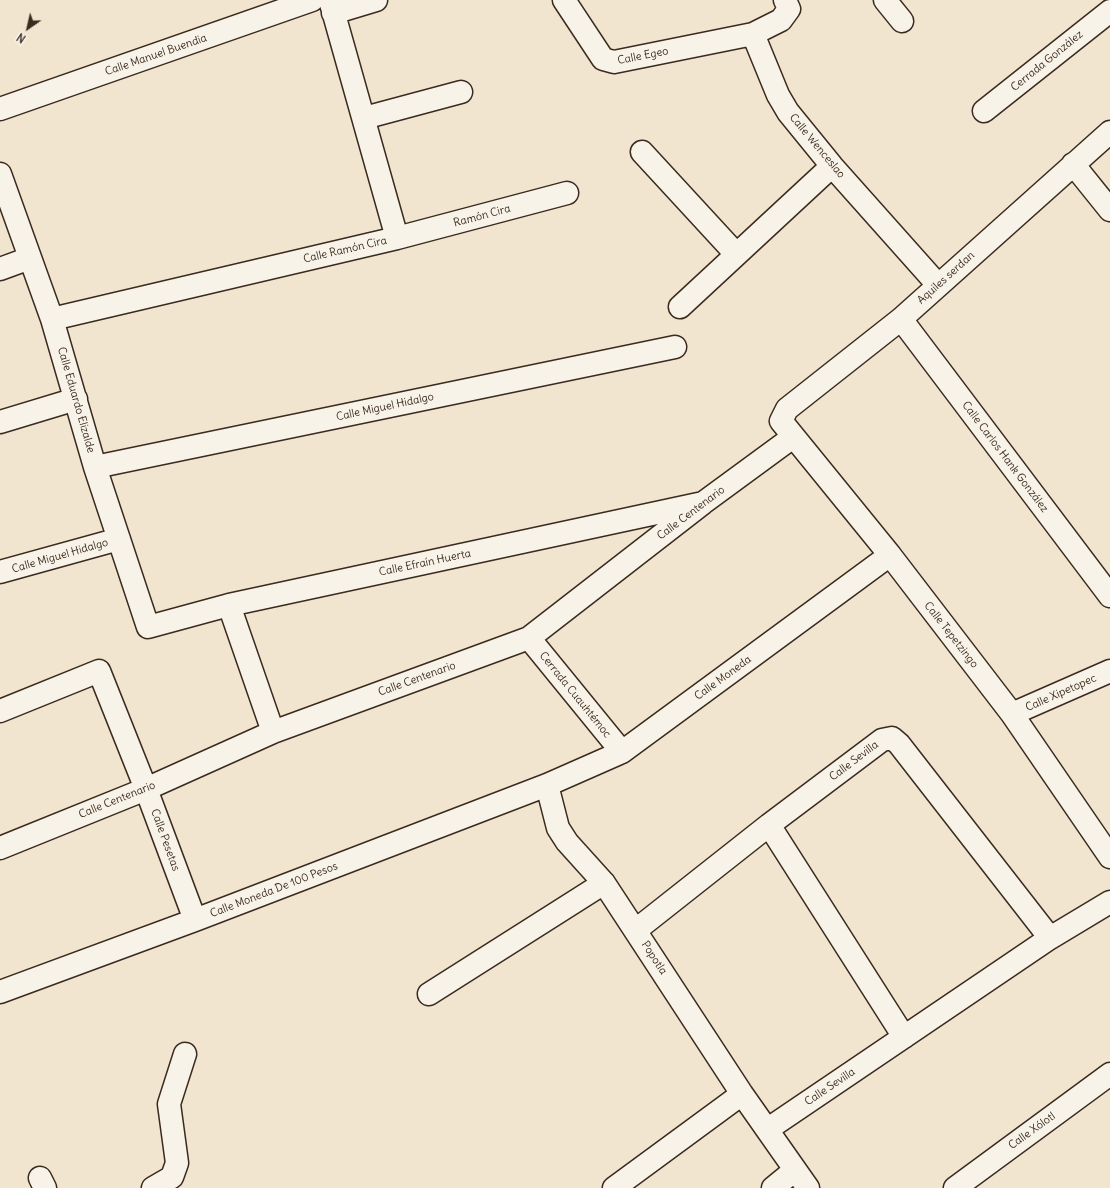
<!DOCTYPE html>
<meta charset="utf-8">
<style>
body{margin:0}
#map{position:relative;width:1110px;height:1188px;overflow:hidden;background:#f1e5cf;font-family:Delius,sans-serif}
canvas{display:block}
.north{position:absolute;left:8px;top:8px;width:40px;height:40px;-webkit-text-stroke:3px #f7f3e8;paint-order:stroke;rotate:214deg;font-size:11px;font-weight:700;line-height:16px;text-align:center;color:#3b2a1e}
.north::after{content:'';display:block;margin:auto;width:14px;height:18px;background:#3b2a1e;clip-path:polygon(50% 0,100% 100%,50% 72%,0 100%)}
</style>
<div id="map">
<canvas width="1110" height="1188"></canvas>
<div class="north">N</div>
</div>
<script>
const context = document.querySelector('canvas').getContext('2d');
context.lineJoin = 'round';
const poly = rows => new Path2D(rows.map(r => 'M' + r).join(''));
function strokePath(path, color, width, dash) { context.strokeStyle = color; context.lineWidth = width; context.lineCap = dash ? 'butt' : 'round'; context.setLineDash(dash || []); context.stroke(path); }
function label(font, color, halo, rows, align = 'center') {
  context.font = font + ' Delius,sans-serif'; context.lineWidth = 3; context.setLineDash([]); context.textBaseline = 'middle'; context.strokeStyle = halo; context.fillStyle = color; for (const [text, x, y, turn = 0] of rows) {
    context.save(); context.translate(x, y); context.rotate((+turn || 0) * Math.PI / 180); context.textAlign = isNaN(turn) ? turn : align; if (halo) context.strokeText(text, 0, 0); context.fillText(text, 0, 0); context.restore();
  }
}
const minor = poly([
 [330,0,397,238],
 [564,0,603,59,614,62,753,34,781,20,789,9,785,0],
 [885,0,902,21],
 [333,13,376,0],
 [753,34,778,95,788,112,832,166,938,285],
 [0,109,312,0],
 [984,111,1110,11],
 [364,118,461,92],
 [1110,132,901,319,787,409,781,421,890,555,1012,714,1110,857],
 [642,152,736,254],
 [1073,164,1110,210],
 [0,174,52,319,95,467,148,627,229,605,703,503],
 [0,269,30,258],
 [680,307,832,166],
 [52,319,397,238,567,193],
 [901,319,1110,596],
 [0,422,76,399],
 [95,467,675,347],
 [0,572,119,539],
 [229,605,273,732],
 [529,638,622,752],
 [0,711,99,671,146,789,195,920],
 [1012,714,1110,671],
 [547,785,558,828,567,842,604,883,742,1094,808,1188],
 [769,825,904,1037],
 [0,848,146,789,273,732,529,638,703,503,793,437],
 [636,930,769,825,882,740,892,738,899,744,1050,938],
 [0,992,195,920,547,785,622,752,890,555],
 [429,994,604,883],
 [768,1129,1050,938,1110,902],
 [40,1178,45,1188],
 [153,1188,172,1177,177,1163,169,1104,185,1054],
 [614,1188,742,1094],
 [773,1188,795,1170],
 [955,1188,1110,1074]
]);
strokePath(minor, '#3b2a1e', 25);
strokePath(minor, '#f7f3e8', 22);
label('11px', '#3b2a1e', '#f7f3e8', [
 ["Calle Manuel Buendia",156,55,-19],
 ["Calle Egeo",643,56,-11],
 ["Cerrada González",1047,61,-39],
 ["Calle Wenceslao",817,146,50],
 ["Ramón Cira",482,216,-15],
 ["Calle Ramón Cira",345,250,-13],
 ["Aquiles serdan",946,278,-42],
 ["Calle Eduardo Elizalde",76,400,74],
 ["Calle Miguel Hidalgo",385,407,-12],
 ["Calle Carlos Hank González",1005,457,53],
 ["Calle Centenario",691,513,-37],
 ["Calle Miguel Hidalgo",60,556,-16],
 ["Calle Efraín Huerta",425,563,-12],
 ["Calle Tepetzingo",951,635,52],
 ["Calle Moneda",723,678,-36],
 ["Calle Centenario",417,679,-20],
 ["Calle Xipetopec",1061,693,-24],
 ["Cerrada Cuauhtémoc",575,695,51],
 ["Calle Sevilla",854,761,-37],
 ["Calle Centenario",117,800,-22],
 ["Calle Pesetas",165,840,70],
 ["Calle Moneda De 100 Pesos",274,890,-21],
 ["Popotla",654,958,57],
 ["Calle Sevilla",830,1087,-34],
 ["Calle Xólotl",1032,1131,-36]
]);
</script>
